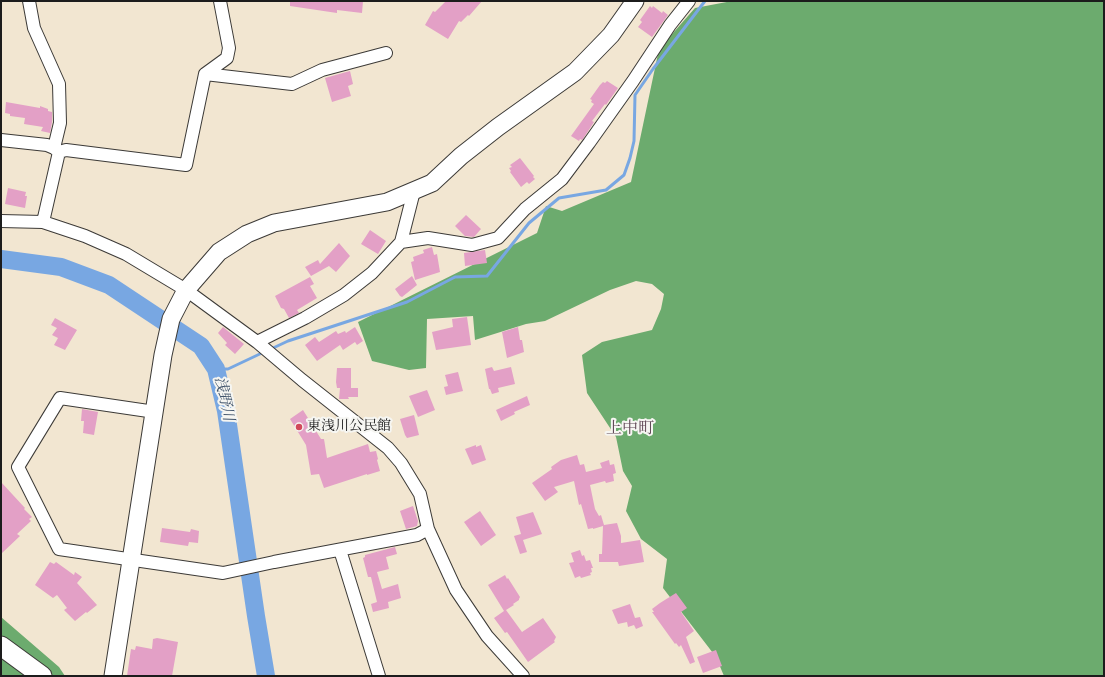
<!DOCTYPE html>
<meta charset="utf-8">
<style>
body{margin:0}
#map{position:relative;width:1105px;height:677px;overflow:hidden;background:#f2e6d1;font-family:"IM FELL DW Pica",serif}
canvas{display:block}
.frame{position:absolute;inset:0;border:2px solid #1c1c1c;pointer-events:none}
</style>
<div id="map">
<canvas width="1105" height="677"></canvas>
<div class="frame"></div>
</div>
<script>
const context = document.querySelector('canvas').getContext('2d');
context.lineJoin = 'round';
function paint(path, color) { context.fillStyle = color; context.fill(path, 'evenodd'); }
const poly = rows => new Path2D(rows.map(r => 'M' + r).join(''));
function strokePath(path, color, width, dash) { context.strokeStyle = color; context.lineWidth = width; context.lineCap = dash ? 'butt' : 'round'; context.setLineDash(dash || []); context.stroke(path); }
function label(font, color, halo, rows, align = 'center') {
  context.font = font + ' "IM FELL DW Pica","Noto Serif JP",serif'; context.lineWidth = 4; context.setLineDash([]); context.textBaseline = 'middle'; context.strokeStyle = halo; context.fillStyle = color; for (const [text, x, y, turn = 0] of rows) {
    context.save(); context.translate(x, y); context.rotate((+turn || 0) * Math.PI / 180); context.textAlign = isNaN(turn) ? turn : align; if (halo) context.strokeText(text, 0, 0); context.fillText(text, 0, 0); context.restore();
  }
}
paint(poly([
 [732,1,1104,1,1104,676,724,676,716,657,663,588,667,559,641,539,626,511,632,486,623,471,616,437,587,393,582,355,602,342,652,330,661,309,664,294,652,284,636,281,610,290,545,321,526,324,475,340,473,316,427,319,426,368,409,370,372,361,358,322,537,233,546,206,562,211,631,182,659,49,695,8],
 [1,617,59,667,65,676,1,676]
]), '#6cab6e');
strokePath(poly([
 [271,349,288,341,407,302,455,277,487,276,529,223,559,198,606,190,624,175,630,158,634,141,635,95,653,69,705,1],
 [216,369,228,369,264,352]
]), '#78a7e2', 3);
strokePath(poly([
 [1,259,61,267,109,285,201,346,216,369,226,411,256,616,266,676]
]), '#78a7e2', 18);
paint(poly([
 [290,1,363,1,362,13,337,10,337,13,290,6],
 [446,1,482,1,469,16,468,15,461,22,459,21,448,39,425,25,433,11,435,12],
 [650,6,652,8,653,6,662,13,663,11,668,15,652,37,638,27,642,22,640,20],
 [350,71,353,84,348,86,351,96,332,102,325,78],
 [607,81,618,88,606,105,605,104,592,121,594,122,583,139,582,140,580,139,579,141,571,136,594,104,591,102,592,100,590,99,600,85,603,82,605,83],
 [6,102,40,108,40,106,48,109,48,111,52,112,52,122,50,133,41,131,43,127,24,124,25,118,10,116,10,114,5,113],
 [520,158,534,176,533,177,535,179,529,184,527,182,521,187,510,172,511,171,509,168,512,167,510,165],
 [8,188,26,192,25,196,27,196,25,208,5,204],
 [466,215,481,229,474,237,465,236,455,226],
 [370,230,386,241,378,254,361,244],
 [339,243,350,256,336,272,329,266,311,276,305,267,318,260,320,264],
 [432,247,434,255,437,254,440,272,415,280,411,262,414,261,413,257,424,253,423,250],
 [485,250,487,263,465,266,464,253],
 [412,276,417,285,402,297,400,296,395,289],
 [310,277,314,284,310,286,317,298,297,310,299,313,289,318,284,309,281,308,275,296],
 [467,317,471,345,436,350,432,332,453,327,452,319],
 [55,318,77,330,65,350,54,345,58,338,52,335,57,328,51,325],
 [223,327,244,344,235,354,225,345,227,343,218,333],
 [355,327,363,341,357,345,355,342,343,350,340,345,317,361,305,345,315,337,319,342,336,331,338,334,345,331,346,333],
 [518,327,520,340,522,340,524,352,507,358,502,332],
 [492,367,494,371,511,367,515,384,498,388,499,392,492,394,490,389,489,389,485,369],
 [337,368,351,368,351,388,358,388,358,397,348,397,349,399,339,399,340,388,337,388,336,382],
 [458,372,463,391,446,395,444,387,448,386,445,375],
 [427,390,435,410,418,417,409,396],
 [527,396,530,405,514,412,515,414,501,421,496,410],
 [82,409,98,412,94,435,83,433,84,421,81,421],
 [303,410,321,439,324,439,327,458,368,444,370,452,376,451,378,459,377,460,380,471,367,475,367,474,324,488,319,474,311,475,306,445,290,419],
 [414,415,419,435,407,438,405,435,400,419],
 [476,445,476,447,481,445,486,460,472,465,465,449],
 [577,455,580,465,584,464,586,472,602,468,600,463,609,460,610,465,614,464,616,473,613,474,614,481,606,483,605,481,590,485,595,509,599,516,601,515,604,525,617,523,621,536,621,543,640,540,644,562,619,566,618,562,599,562,599,554,602,554,603,526,593,529,593,528,588,529,581,504,579,505,574,481,554,487,558,492,545,501,532,483,552,469,551,467,561,460],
 [1,482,25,508,24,509,32,517,29,519,31,521,17,534,20,536,1,554],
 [413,506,418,521,417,526,406,529,400,511],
 [480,511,496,535,481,546,464,522],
 [533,512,542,534,523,540,527,552,520,554,514,536,521,534,516,517],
 [162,528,190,532,191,529,199,531,198,543,189,542,188,546,160,542],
 [395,547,397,554,386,557,389,569,377,572,382,589,398,584,401,598,388,602,389,608,373,612,371,604,377,602,371,577,368,577,363,558,365,557,365,555],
 [580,550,582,556,584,555,586,561,590,560,593,568,591,568,592,572,590,573,591,575,581,578,580,576,575,578,569,563,574,562,571,553],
 [50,562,54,564,56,562,74,575,75,572,82,577,77,583,97,605,87,613,86,612,75,621,64,610,67,608,57,595,53,598,35,585],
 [505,575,507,579,508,578,520,597,519,599,519,600,513,604,514,605,506,610,522,632,543,618,556,637,554,641,555,642,528,662,507,632,505,633,494,618,504,611,488,585],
 [676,593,687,608,681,612,694,631,686,637,695,662,690,664,681,645,679,647,676,643,675,644,652,612,654,612,652,609,660,603],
 [630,604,635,618,640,617,643,626,636,629,634,625,628,627,627,622,618,624,612,610],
 [157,638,178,642,172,676,127,676,131,649,135,650,136,646,152,649,153,639],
 [716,650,722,666,703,673,697,657]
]), '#e3a0c6');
const street = poly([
 [29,1,34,28,59,84,60,123,54,148],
 [205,74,292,84,322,70,386,53],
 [1,140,47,145,54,148,59,152],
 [59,152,66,150,186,165,205,74,227,58,229,48,220,1],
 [1,221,43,222,85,236,126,254,186,290,257,342,302,380,388,448,401,463,420,494,428,529,456,590,487,636,523,676],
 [43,222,59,152],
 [401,242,428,238,472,245,498,238,525,209,562,179,589,143,633,81,670,25,689,1],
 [257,342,305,318,344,295,372,273,401,242,414,191],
 [155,412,60,398,18,467,59,549,223,573,274,562,417,535,428,529],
 [340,550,379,676]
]);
const secondary = poly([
 [113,676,163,355,171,319,186,290,219,252,247,234,274,223,387,202,432,183,461,156,498,127,575,72,611,35,635,1]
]);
const primary = poly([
 [1,646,42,676]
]);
strokePath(street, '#3c3a37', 14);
strokePath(secondary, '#3c3a37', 19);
strokePath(primary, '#3c3a37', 21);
strokePath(street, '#fff', 12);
strokePath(secondary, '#fff', 17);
strokePath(primary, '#fff', 19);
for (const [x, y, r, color] of [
 [299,427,4,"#d1495b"]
]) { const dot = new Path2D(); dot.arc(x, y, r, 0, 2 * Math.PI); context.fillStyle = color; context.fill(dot); strokePath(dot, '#f6f6f2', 1.5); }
label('14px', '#1c1c1c', '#f6f6f2', [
 ["東浅川公民館",307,427]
], 'left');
label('italic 15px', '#41546b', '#f6f6f2', [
 ["浅野川",223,399,78]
]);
label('16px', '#624a58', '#f6f6f2', [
 ["上中町",630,430]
]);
</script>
